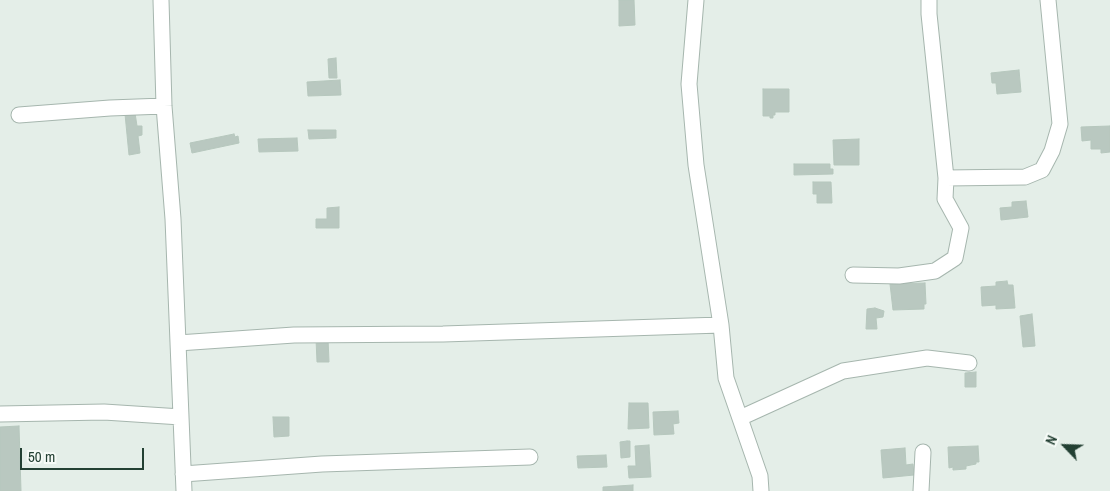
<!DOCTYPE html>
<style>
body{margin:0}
#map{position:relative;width:1110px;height:491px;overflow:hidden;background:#e4eee8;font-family:"Archivo Narrow",sans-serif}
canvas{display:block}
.north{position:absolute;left:1040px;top:421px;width:50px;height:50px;-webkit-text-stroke:4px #f5faf6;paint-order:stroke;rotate:294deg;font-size:14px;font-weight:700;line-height:20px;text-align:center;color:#234033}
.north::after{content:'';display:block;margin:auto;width:18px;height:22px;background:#234033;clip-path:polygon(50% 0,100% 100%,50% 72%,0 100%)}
.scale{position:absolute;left:20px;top:448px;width:124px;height:22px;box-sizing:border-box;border:2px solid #234033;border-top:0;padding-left:6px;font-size:15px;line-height:18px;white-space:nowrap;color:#234033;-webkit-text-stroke:4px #f5faf6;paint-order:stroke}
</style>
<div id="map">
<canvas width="1110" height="491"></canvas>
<div class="north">N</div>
<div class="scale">50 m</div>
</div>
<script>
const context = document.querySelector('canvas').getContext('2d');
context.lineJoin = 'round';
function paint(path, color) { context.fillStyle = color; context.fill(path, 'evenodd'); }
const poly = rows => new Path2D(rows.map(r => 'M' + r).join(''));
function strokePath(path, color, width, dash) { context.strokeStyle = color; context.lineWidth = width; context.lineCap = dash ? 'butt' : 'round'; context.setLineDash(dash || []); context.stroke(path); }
const building = poly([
 [619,0,634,0,635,25,619,26,619,0],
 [336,58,337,78,329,78,328,59,336,58],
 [1019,70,1021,92,997,94,996,83,992,83,991,73,1019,70],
 [340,80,341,95,308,96,307,82,340,80],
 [763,89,789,89,789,112,775,112,775,115,773,115,773,118,770,118,770,116,763,116,763,89],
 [135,113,137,126,142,126,142,135,138,136,140,153,129,155,125,114,135,113],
 [1110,126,1110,152,1101,153,1101,149,1091,149,1091,140,1082,141,1081,127,1110,126],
 [308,130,336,130,336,138,309,139,308,130],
 [234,134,235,137,238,136,239,143,192,153,190,143,234,134],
 [297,138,298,151,259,152,258,139,297,138],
 [859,139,859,165,834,165,833,140,859,139],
 [794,164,830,164,830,169,833,169,833,174,794,175,794,164],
 [813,182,831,182,832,203,817,203,817,194,813,194,813,182],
 [1026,201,1028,217,1001,220,1000,208,1012,207,1012,202,1026,201],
 [339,207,339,228,316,228,316,219,327,219,327,208,339,207],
 [1007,281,1008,285,1013,285,1015,308,996,309,996,305,982,306,981,287,996,286,996,282,1007,281],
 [925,283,926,304,924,304,924,309,893,310,890,284,925,283],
 [875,308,884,311,883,317,876,318,877,329,866,329,867,309,875,308],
 [1032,314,1035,346,1023,347,1020,316,1032,314],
 [328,338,329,362,317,362,316,339,328,338],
 [976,372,976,387,965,387,965,373,976,372],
 [629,403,648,403,649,428,628,429,629,403],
 [678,411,679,423,673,424,674,434,654,435,653,412,678,411],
 [273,417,289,417,289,436,274,437,273,417],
 [19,426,21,491,0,491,0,427,19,426],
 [627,441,630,441,630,457,621,458,620,442,627,441],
 [649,445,651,477,629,478,628,466,636,466,635,446,649,445],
 [978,446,979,462,976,462,976,464,966,466,966,469,953,470,953,467,949,468,948,447,978,446],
 [905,448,906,465,913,464,914,475,883,478,881,450,905,448],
 [606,455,607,467,578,468,577,456,606,455],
 [633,485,633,491,603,491,603,487,633,485]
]);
paint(building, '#b9c8c0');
strokePath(building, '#b6c7bd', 1);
const minor = poly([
 [161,0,164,106,173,219,184,491],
 [696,0,689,84,696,165,721,325,726,378,760,476,761,491],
 [19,115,110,108,164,106],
 [946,178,1025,177,1042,170,1052,151,1060,124,1048,0],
 [853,275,899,276,935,271,955,258,961,228,945,199,946,178,929,14,929,0],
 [178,343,294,335,443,334,721,325],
 [0,414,104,412,181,417],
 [740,418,843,371,927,358,969,363],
 [183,474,322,464,530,457],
 [921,491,923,452]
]);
strokePath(minor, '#a6b6ae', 17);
strokePath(minor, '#fff', 15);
</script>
